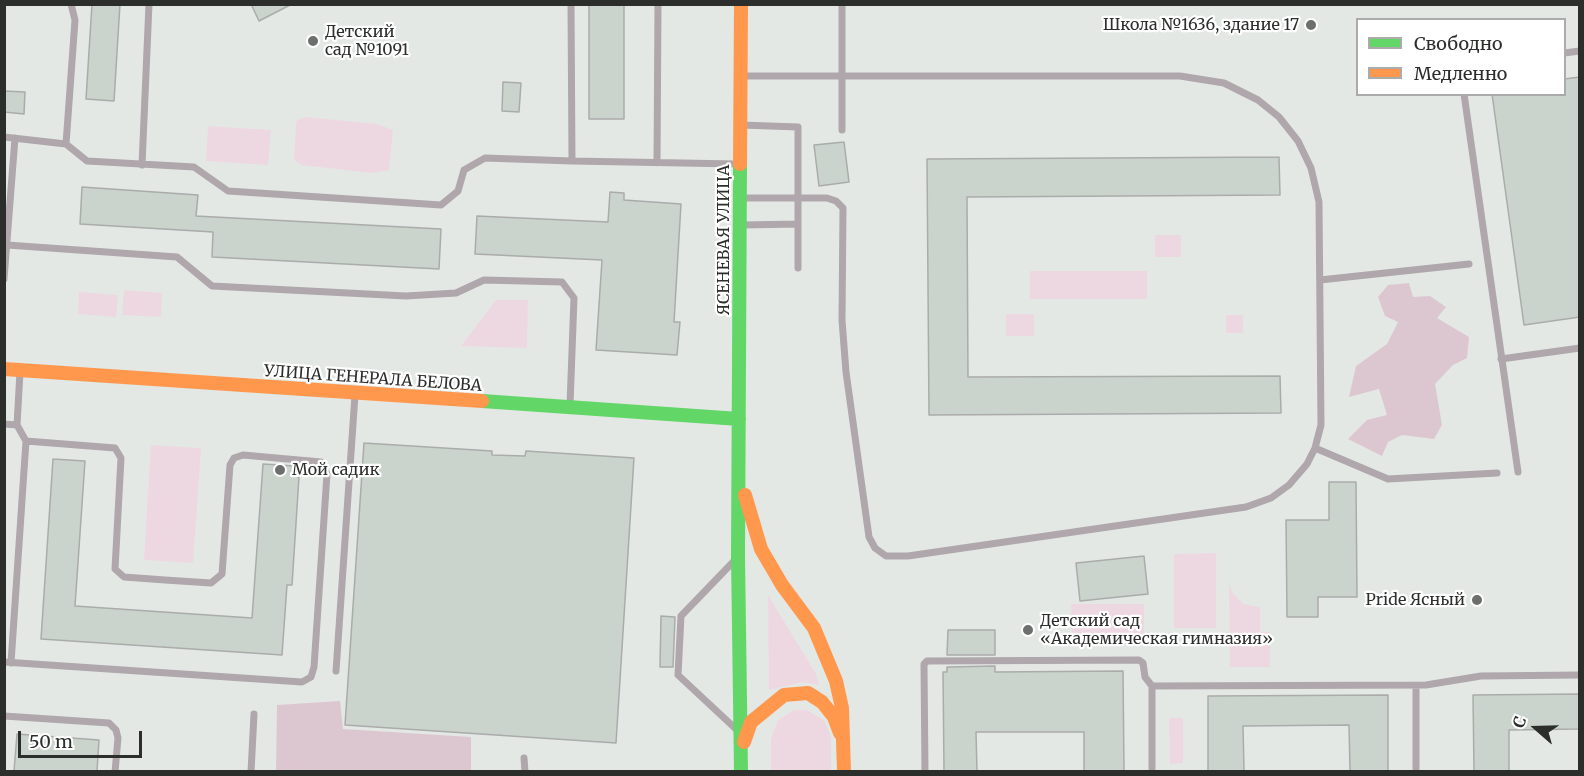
<!DOCTYPE html>
<meta charset="utf-8">
<style>
body{margin:0}
#map{position:relative;width:1584px;height:776px;overflow:hidden;background:#e4e8e5;font-family:Merriweather,serif}
canvas{display:block}
.frame{position:absolute;inset:0;border:6px solid #2c2e2c;pointer-events:none}
.legend{position:absolute;left:1356px;top:18px;width:210px;height:78px;box-sizing:border-box;background:#fff;border:2px solid #ababab;margin:0;padding:8px 10px;list-style:none;font-size:18px;color:#2c2e2c}
.legend li{display:flex;align-items:center;gap:12px;height:30px}
.legend b{width:30px;border:2px solid #ababab}
.north{position:absolute;left:1506px;top:698px;width:60px;height:60px;-webkit-text-stroke:4px #fff;paint-order:stroke;rotate:290deg;font-size:16px;font-weight:700;line-height:24px;text-align:center;color:#2c2e2c}
.north::after{content:'';display:block;margin:auto;width:21px;height:27px;background:#2c2e2c;clip-path:polygon(50% 0,100% 100%,50% 72%,0 100%)}
.scale{position:absolute;left:18px;top:731px;width:124px;height:27px;box-sizing:border-box;border:3px solid #2c2e2c;border-top:0;padding-left:8px;font-size:18px;line-height:21px;white-space:nowrap;color:#2c2e2c;-webkit-text-stroke:4px #fff;paint-order:stroke}
</style>
<div id="map">
<canvas width="1584" height="776"></canvas>
<div class="frame"></div>
<ul class="legend">
<li><b style="height:8px;background:#63d668"></b>Свободно</li>
<li><b style="height:8px;background:#ff974d"></b>Медленно</li>
</ul>
<div class="north">С</div>
<div class="scale">50 m</div>
</div>
<script>
const context = document.querySelector('canvas').getContext('2d');
context.lineJoin = 'round';
function paint(path, color) { context.fillStyle = color; context.fill(path, 'evenodd'); }
const poly = rows => new Path2D(rows.map(r => 'M' + r).join(''));
function strokePath(path, color, width, dash) { context.strokeStyle = color; context.lineWidth = width; context.lineCap = dash ? 'butt' : 'round'; context.setLineDash(dash || []); context.stroke(path); }
function label(font, color, halo, rows, align = 'center') {
  context.font = font + ' Merriweather,serif'; context.lineWidth = 4.5; context.setLineDash([]); context.textBaseline = 'middle'; context.strokeStyle = halo; context.fillStyle = color; for (const [text, x, y, turn = 0] of rows) {
    context.save(); context.translate(x, y); context.rotate((+turn || 0) * Math.PI / 180); context.textAlign = isNaN(turn) ? turn : align; if (halo) context.strokeText(text, 0, 0); context.fillText(text, 0, 0); context.restore();
  }
}
paint(poly([
 [306,117,377,124,393,130,389,170,372,173,301,165,294,160,296,125,297,120],
 [208,126,271,130,268,165,206,161],
 [1155,235,1181,235,1181,257,1155,257],
 [1030,271,1147,271,1147,299,1030,299],
 [124,290,162,293,161,317,122,315],
 [79,292,118,295,116,317,78,314],
 [496,300,528,300,527,348,461,346],
 [1006,314,1034,314,1034,336,1006,336],
 [1226,315,1243,315,1243,333,1226,333],
 [151,445,201,448,193,563,144,560],
 [1216,553,1216,628,1174,628,1174,554],
 [1229,583,1232,592,1243,604,1260,607,1260,632,1270,632,1270,667,1230,667],
 [768,595,816,674,819,685,802,682,769,690],
 [1071,604,1144,604,1144,644,1072,644],
 [794,710,806,710,824,720,831,737,831,771,771,772,771,739,778,720],
 [1169,718,1183,718,1183,763,1170,764]
]), '#edd8e2');
paint(poly([
 [1409,283,1413,297,1430,296,1446,307,1437,318,1469,337,1467,358,1453,365,1435,384,1442,425,1434,439,1402,435,1388,442,1382,456,1348,439,1367,420,1387,415,1379,389,1349,397,1356,366,1387,344,1398,322,1385,316,1378,297,1388,285],
 [340,701,343,729,471,737,471,771,276,771,277,705]
]), '#dcc7d1');
const building = poly([
 [92,4,120,4,114,101,86,99,92,4],
 [251,4,292,4,259,21,251,4],
 [589,4,624,4,624,119,589,119,589,4],
 [1580,77,1580,317,1524,325,1492,94,1564,94,1564,79,1580,77],
 [503,82,521,83,519,112,502,111,503,82],
 [4,91,25,92,24,114,4,112,4,91],
 [844,142,849,182,819,186,814,145,844,142],
 [1279,157,1280,195,967,197,968,377,1280,376,1281,413,929,415,927,159,1279,157],
 [82,187,198,195,196,216,441,229,439,269,212,257,213,232,80,224,82,187],
 [610,192,624,193,624,200,681,204,674,322,680,322,677,355,596,350,602,260,475,254,477,216,608,222,610,192],
 [364,443,492,451,492,455,525,456,526,451,634,458,616,743,345,725,364,443],
 [53,459,85,461,75,606,252,618,263,464,295,466,294,476,299,477,292,585,287,585,282,655,41,639,53,459],
 [1329,482,1356,482,1357,597,1318,597,1318,617,1287,617,1286,520,1329,520,1329,482],
 [1144,556,1148,594,1080,601,1076,563,1144,556],
 [661,616,675,617,673,667,660,667,661,616],
 [948,630,995,630,995,655,947,655,948,630],
 [995,666,995,672,1123,671,1124,771,1084,771,1084,732,976,732,977,771,944,771,943,672,947,672,947,667,995,666],
 [1580,694,1580,729,1509,730,1509,771,1474,771,1473,695,1580,694],
 [1388,695,1388,771,1350,771,1349,725,1243,726,1244,771,1208,771,1208,696,1388,695],
 [17,734,99,740,97,771,14,771,17,734]
]);
paint(building, '#cad3cc');
strokePath(building, '#aaacaa', 1.5);
strokePath(poly([
 [571,4,572,161,737,164],
 [842,4,842,130],
 [1564,53,1580,51],
 [741,76,1180,76,1224,83,1258,100,1279,117,1298,141,1311,168,1319,202,1321,425,1315,448,1307,464,1289,485,1271,498,1246,507,908,556,886,556,875,548,869,537,846,372,842,320,843,208,836,201,827,198,742,198],
 [1464,94,1518,472],
 [741,125,798,127,798,268],
 [4,137,66,144,75,20,71,4],
 [66,144,87,161,194,167,228,191,441,205,458,191,464,170,485,158,572,161],
 [657,163,658,4],
 [142,165,149,4],
 [743,225,798,224],
 [7,245,177,257,212,286,406,296,456,293,484,280,562,282,574,298,570,405],
 [4,279,15,138],
 [1320,280,1469,264],
 [1501,359,1580,348],
 [4,424,17,425],
 [1315,448,1388,479,1497,473],
 [735,560,681,616,678,675,737,730],
 [4,662,302,682,311,677,314,667,327,474,321,462,243,455,234,458,230,465,222,574,211,583,165,580,124,577,115,569,121,458,115,448,26,441],
 [11,663,26,441,17,425,20,372],
 [336,671,355,395],
 [1416,685,1416,772],
 [4,716,109,723,116,730,118,738,115,772],
 [524,758,525,772],
 [251,772,254,714],
 [925,772,924,664,927,661,1139,660,1143,663,1145,677,1152,686],
 [1152,772,1152,686,1426,685,1481,676,1580,675]
]), '#afa7ab', 7);
strokePath(poly([
 [740,164,738,556,741,772],
 [482,401,739,419]
]), '#63d668', 14);
strokePath(poly([
 [740,164,741,4],
 [4,369,482,401],
 [745,495,761,549,782,585,814,628,836,681,842,708,844,772],
 [744,742,751,722,784,695,808,693,822,702,834,717,840,733]
]), '#ff974d', 14);
for (const [x, y, r, color] of [
 [1311,25,6,"#6c6f6d"],
 [313,41,6,"#6c6f6d"],
 [280,470,6,"#6c6f6d"],
 [1477,600,6,"#6c6f6d"],
 [1028,630,6,"#6c6f6d"]
]) { const dot = new Path2D(); dot.arc(x, y, r, 0, 2 * Math.PI); context.fillStyle = color; context.fill(dot); strokePath(dot, '#fff', 2); }
label('16px', '#2c2e2c', '#fff', [
 ["Школа №1636, здание 17",1299,25,"right"],
 ["Детский",325,32],
 ["сад №1091",325,50],
 ["Мой садик",292,470],
 ["Pride Ясный",1465,600,"right"],
 ["Детский сад",1040,621],
 ["«Академическая гимназия»",1040,639]
], 'left');
label('16px', '#2c2e2c', '#fff', [
 ["ЯСЕНЕВАЯ УЛИЦА",724,240,-90],
 ["УЛИЦА ГЕНЕРАЛА БЕЛОВА",373,379,4]
]);
</script>
